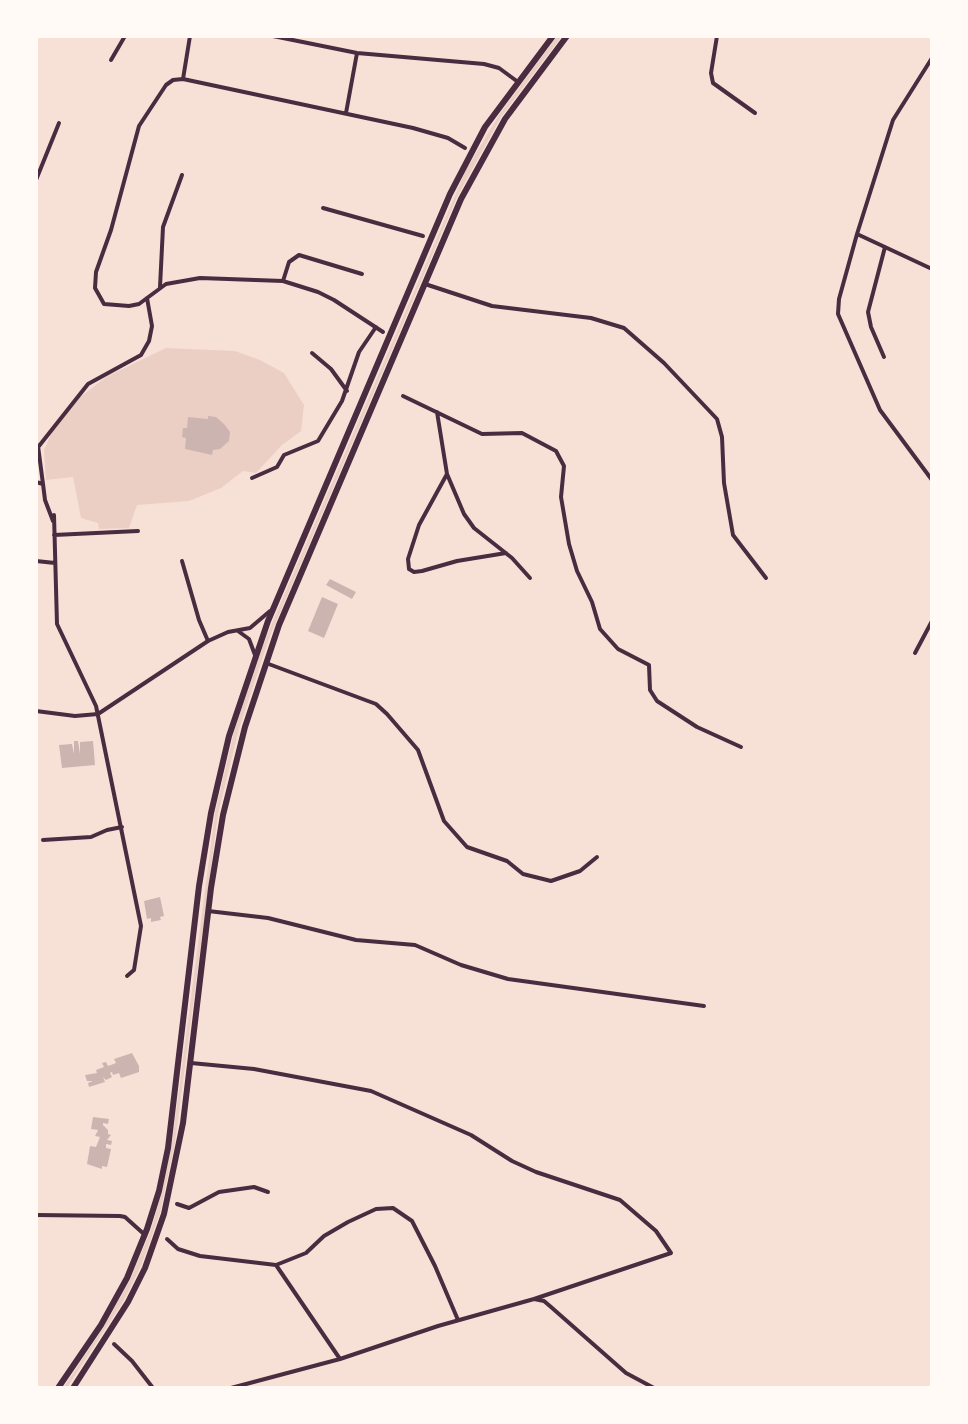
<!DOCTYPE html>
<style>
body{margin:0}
#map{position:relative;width:968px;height:1424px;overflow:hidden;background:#f7e1d7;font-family:Rubik,sans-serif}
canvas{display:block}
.frame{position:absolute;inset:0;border:38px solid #fffaf5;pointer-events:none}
</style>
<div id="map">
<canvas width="968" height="1424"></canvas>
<div class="frame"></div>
</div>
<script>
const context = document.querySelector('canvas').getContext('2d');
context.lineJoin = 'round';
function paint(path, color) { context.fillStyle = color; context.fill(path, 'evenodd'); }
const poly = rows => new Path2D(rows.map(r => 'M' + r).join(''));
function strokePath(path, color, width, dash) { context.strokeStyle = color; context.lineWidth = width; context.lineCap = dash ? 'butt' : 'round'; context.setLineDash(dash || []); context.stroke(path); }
paint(poly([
 [557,36,562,36,501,117,457,197,270,636,239,729,218,814,175,1143,160,1213,141,1266,124,1300,67,1388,63,1388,104,1327,130,1280,151,1230,162,1192,172,1143,215,813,235,728,267,635,466,170,499,115],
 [166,348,235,351,260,360,284,373,304,405,301,431,282,445,256,473,243,471,221,488,189,501,137,505,129,528,99,529,98,523,81,518,73,477,46,480,44,450,51,434,79,398,106,377]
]), '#ebcfc5');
paint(poly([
 [208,416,216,417,224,424,230,432,229,441,220,449,213,450,212,455,185,449,186,438,182,437,183,428,187,428,188,417,208,419],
 [330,579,356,592,352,599,326,585],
 [322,597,338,604,324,638,308,631],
 [74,741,78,741,80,754,80,742,93,741,95,765,62,768,59,745,72,744,74,754],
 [160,897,164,916,160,917,161,920,151,922,151,918,147,919,144,901],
 [132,1053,139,1066,139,1072,121,1078,119,1073,113,1075,112,1072,110,1073,112,1077,106,1080,103,1077,105,1082,89,1087,88,1083,93,1081,87,1081,85,1075,97,1073,96,1070,104,1067,102,1063,106,1062,108,1066,116,1063,114,1059],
 [93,1117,109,1119,108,1124,103,1123,103,1125,108,1130,108,1134,111,1135,107,1140,112,1141,111,1145,106,1144,106,1148,111,1149,107,1167,102,1166,102,1169,87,1164,90,1146,96,1147,100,1137,95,1136,98,1130,91,1129]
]), '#ccb4b1');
strokePath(poly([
 [273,36,357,53,484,64,499,68,518,82],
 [717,36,711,73,713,83,755,113],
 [932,58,893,120,857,234,839,299,838,314,880,410,932,480],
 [111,60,125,36],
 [183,79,190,36],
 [346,113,357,53],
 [36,180,59,123],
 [323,208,423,236],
 [857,234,932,269],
 [283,281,289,262,299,255,362,274],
 [425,284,492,306,591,318,624,328,664,363,717,419,722,437,724,483,733,535,766,578],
 [160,287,163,227,182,175],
 [383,332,334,300,318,292,283,281,200,278,166,284,139,304,129,306,104,304,95,288,96,272,111,230,139,126,166,85,173,80,183,79,413,128,448,138,465,148],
 [312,353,331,369,347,391],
 [884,357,871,327,868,312,885,247],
 [403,396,482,434,522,433,556,451,564,466,561,497,569,544,577,571,592,602,600,629,618,649,649,665,650,690,657,701,697,727,741,747],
 [437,412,447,474,419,525,408,559,409,569,414,572,422,571,457,561,506,553],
 [38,446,43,484],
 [39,446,88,384,141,355,149,341,152,326,147,298],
 [447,474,464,514,474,528,512,558,530,578],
 [252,478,277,467,284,455,318,441,342,401,359,352,376,327],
 [36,482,43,484,45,500,53,521],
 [54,515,57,624,96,706,141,926,134,970,127,976],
 [54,535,138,531],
 [36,561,55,563],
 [182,561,199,620,208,641],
 [915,653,932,621],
 [266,663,376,704,387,714,418,750,444,821,467,847,507,861,523,874,551,881,580,871,597,857],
 [43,840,91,837,107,830,122,827],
 [208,911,268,918,356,940,415,945,461,965,508,979,704,1006],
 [191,1063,254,1069,371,1091,471,1135,512,1161,536,1172,620,1200,656,1231,671,1253,534,1299],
 [177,1204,189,1208,219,1192,254,1187,268,1192],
 [36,1215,120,1216,125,1217,145,1235],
 [167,1239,178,1249,200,1256,276,1265,306,1253,324,1236,348,1222,376,1209,393,1208,412,1221,435,1266,458,1320],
 [276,1265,340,1359],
 [114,1344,132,1361,153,1388],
 [231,1388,340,1359,438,1326,534,1299,544,1301,551,1307,626,1373,654,1388]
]), '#4a2c40', 4);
strokePath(poly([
 [238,631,249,639,255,655],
 [36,711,75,716,98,714,208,641,228,632,250,628,270,611]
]), '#4a2c40', 4);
strokePath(poly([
 [58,1388,101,1325,127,1278,147,1229,159,1191,168,1148,199,886,211,813,229,736,268,621,450,194,485,127,553,36],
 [73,1388,128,1302,145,1268,164,1214,183,1123,211,888,223,815,245,727,279,625,461,199,505,119,567,36]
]), '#4a2c40', 6);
</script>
